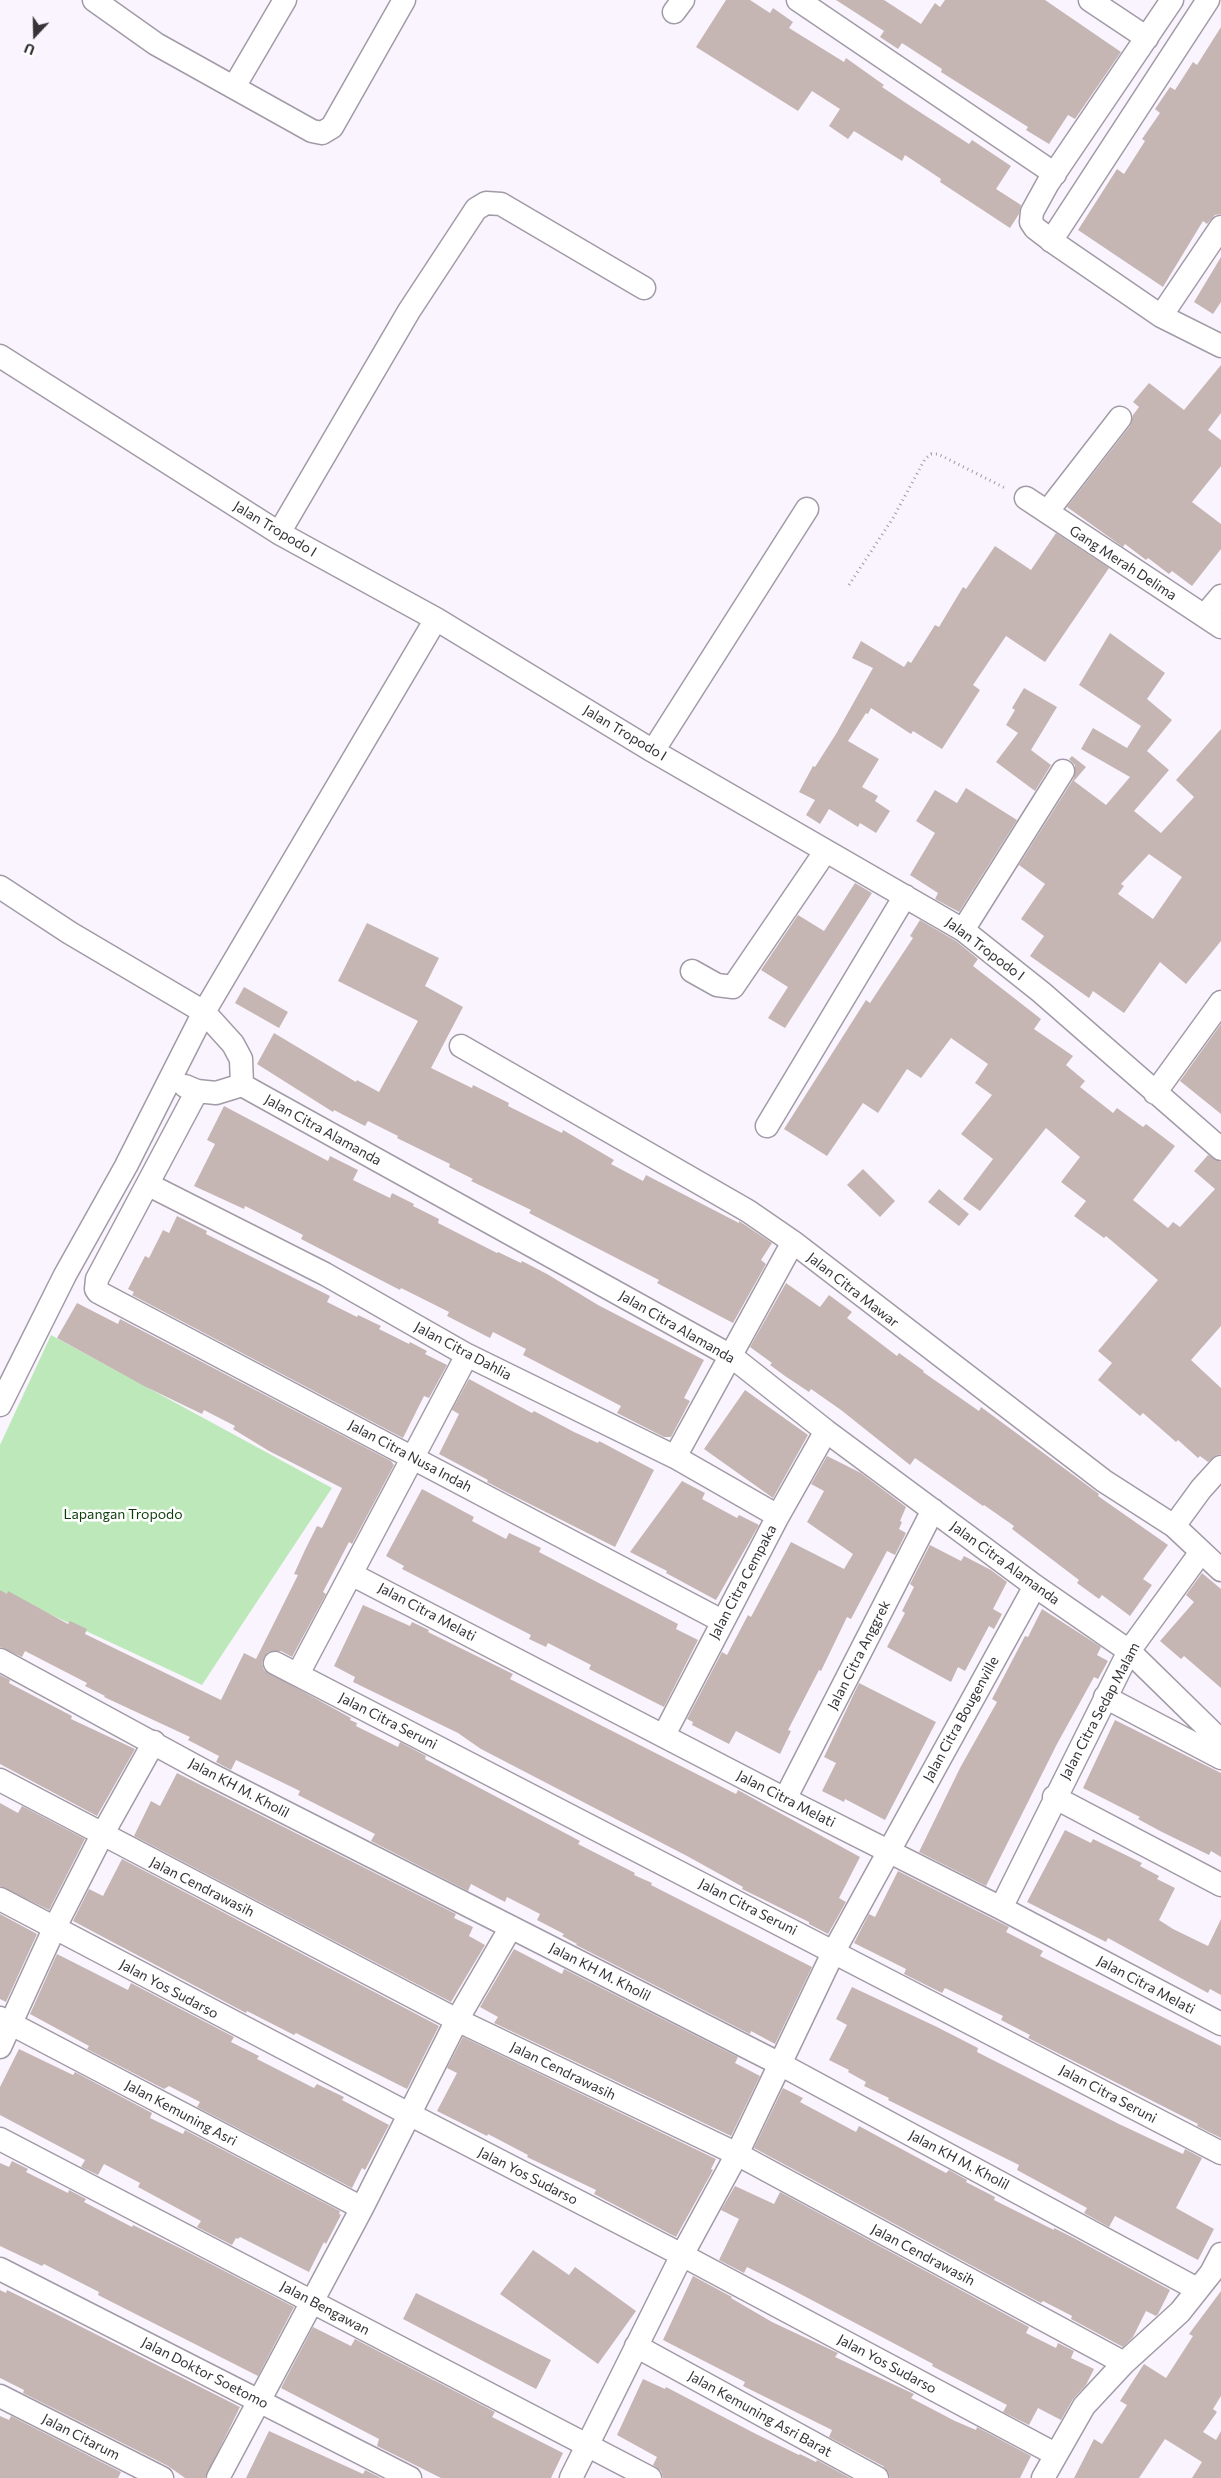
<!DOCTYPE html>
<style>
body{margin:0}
#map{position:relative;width:1221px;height:2478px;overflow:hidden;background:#faf4fe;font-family:Commissioner,sans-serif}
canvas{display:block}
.north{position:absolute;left:10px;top:10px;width:50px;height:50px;-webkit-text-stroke:4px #fff;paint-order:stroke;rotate:201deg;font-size:14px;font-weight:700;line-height:20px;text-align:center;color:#353337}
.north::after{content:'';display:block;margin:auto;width:18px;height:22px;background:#353337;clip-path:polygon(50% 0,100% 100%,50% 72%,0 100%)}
</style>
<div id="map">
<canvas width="1221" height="2478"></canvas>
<div class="north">U</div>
</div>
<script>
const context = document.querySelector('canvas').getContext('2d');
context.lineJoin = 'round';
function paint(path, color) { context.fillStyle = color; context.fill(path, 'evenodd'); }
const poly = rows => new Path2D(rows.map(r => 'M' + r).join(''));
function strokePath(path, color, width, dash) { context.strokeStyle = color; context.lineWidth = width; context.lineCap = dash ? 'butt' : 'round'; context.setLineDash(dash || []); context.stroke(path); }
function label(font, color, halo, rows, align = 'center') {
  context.font = font + ' Commissioner,sans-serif'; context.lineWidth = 5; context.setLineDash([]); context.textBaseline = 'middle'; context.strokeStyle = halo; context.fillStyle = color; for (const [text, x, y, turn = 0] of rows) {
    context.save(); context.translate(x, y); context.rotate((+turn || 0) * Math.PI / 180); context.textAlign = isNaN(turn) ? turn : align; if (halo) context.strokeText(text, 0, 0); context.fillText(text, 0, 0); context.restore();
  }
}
paint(poly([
 [51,1335,332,1488,202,1685,0,1591,0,1445]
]), '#bde8b9');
paint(poly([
 [726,0,750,0,770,13,773,8,793,22,789,28,844,62,846,58,884,85,882,87,912,107,969,144,972,140,1011,166,996,189,1021,205,1019,214,1010,228,940,182,941,179,905,155,902,161,854,131,848,139,829,126,840,109,812,91,798,111,696,47],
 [836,0,884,0,921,24,935,3,940,7,945,0,1045,0,1121,52,1075,119,1068,115,1049,144,1026,130,1028,127,941,72,942,69,902,43,898,49,880,37,884,31],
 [1221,27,1221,214,1215,215,1207,224,1203,221,1163,287,1078,230,1117,169,1124,174,1145,141,1142,139,1160,113,1155,109,1170,87,1175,90,1193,62,1197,65],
 [1221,257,1221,302,1213,314,1194,302],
 [1221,365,1221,413,1208,430,1221,440,1221,466,1192,502,1221,524,1221,549,1192,586,1172,571,1169,574,1148,558,1146,560,1125,544,1123,547,1067,507,1130,426,1133,415,1139,407,1133,402,1149,383,1184,410],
 [1056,533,1109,568,1045,662,1006,636,973,685,980,690,942,749,913,731,911,734,871,708,868,714,866,713,848,741,879,759,862,787,878,796,875,801,890,811,876,833,860,823,858,827,829,809,820,824,806,815,815,800,799,792,813,766,815,767,836,734,873,668,852,658,861,641,904,667,908,661,911,663,935,625,939,627,963,587,966,589,995,546,1031,570],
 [1110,633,1165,673,1147,699,1172,720,1147,751,1169,770,1134,811,1161,833,1194,797,1176,780,1221,729,1221,941,1186,984,1160,962,1124,1013,1093,991,1089,998,1030,956,1044,936,1021,919,1045,884,1019,865,1074,778,1075,765,1069,759,1072,756,1086,767,1074,781,1106,805,1130,777,1081,749,1093,728,1127,748,1141,726,1079,685],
 [1149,854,1182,877,1153,919,1118,894,1124,886,1121,884],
 [1024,688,1057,707,1031,750,1051,765,1035,791,996,762,1018,733,1006,725,1015,710,1012,708],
 [966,788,1017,820,959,912,935,899,938,893,910,875,935,833,916,821,935,790,957,803],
 [855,883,872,893,785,1028,768,1018,788,987,761,970,798,915,824,931],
 [920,920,956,941,978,959,973,966,1041,1019,1034,1029,1073,1056,1066,1065,1085,1081,1080,1087,1113,1113,1117,1108,1143,1127,1146,1124,1175,1146,1133,1200,1168,1228,1173,1222,1180,1227,1215,1189,1194,1171,1208,1155,1221,1162,1221,1326,1191,1360,1221,1388,1221,1454,1217,1455,1208,1462,1200,1456,1198,1458,1178,1440,1176,1442,1143,1413,1140,1416,1098,1380,1112,1363,1098,1351,1158,1280,1106,1236,1104,1238,1074,1216,1086,1201,1061,1182,1080,1157,1046,1128,980,1211,963,1199,993,1159,961,1134,992,1095,975,1083,988,1064,951,1038,921,1078,907,1069,878,1113,863,1103,827,1156,784,1129,866,1000,870,1003,913,938,910,936],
 [367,923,439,958,425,986,463,1007,431,1068,472,1088,473,1085,509,1103,508,1106,562,1133,563,1130,614,1160,611,1164,643,1181,646,1175,739,1223,739,1221,772,1243,761,1260,766,1264,733,1323,657,1283,659,1280,529,1213,531,1210,471,1181,473,1179,449,1167,450,1164,397,1138,398,1136,368,1121,365,1126,334,1110,333,1112,257,1064,274,1033,356,1082,357,1080,379,1092,418,1021,338,981],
 [244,987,288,1012,279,1028,235,1003],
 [1221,1024,1221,1114,1180,1081],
 [224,1106,328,1161,330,1156,358,1170,353,1180,390,1198,392,1193,414,1204,413,1206,439,1219,438,1223,497,1253,498,1252,521,1263,522,1261,547,1274,598,1305,704,1360,684,1398,690,1401,671,1437,664,1437,617,1413,621,1406,523,1355,526,1349,493,1332,490,1338,447,1316,449,1312,401,1288,400,1290,301,1239,303,1235,245,1206,244,1209,194,1186,215,1144,207,1140],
 [863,1169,895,1201,880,1217,847,1185],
 [939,1189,969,1214,959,1226,928,1202],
 [177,1216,207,1231,206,1234,330,1296,327,1302,357,1317,358,1315,381,1326,379,1329,409,1344,410,1342,427,1351,425,1354,447,1365,429,1398,424,1396,403,1438,132,1295,134,1292,128,1289,145,1256,149,1258,163,1230,169,1233],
 [786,1283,820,1307,829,1295,852,1312,847,1318,880,1343,897,1356,899,1353,924,1371,923,1372,979,1411,981,1407,1099,1494,1098,1496,1168,1545,1143,1579,1152,1585,1130,1616,1102,1595,1099,1599,1077,1583,1079,1580,1012,1529,1014,1526,984,1505,983,1506,915,1458,910,1465,841,1410,811,1389,809,1392,785,1376,770,1365,772,1363,750,1347],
 [77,1303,118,1324,120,1319,391,1461,394,1465,352,1544,349,1542,323,1592,326,1594,292,1657,281,1651,268,1652,264,1657,262,1663,264,1670,351,1718,350,1720,357,1723,356,1726,398,1747,400,1742,426,1756,425,1759,580,1841,578,1844,635,1873,634,1875,652,1883,651,1885,812,1967,775,2044,751,2031,750,2034,576,1945,577,1944,562,1936,564,1934,537,1920,540,1914,507,1897,505,1902,471,1884,468,1891,371,1841,375,1834,298,1795,300,1791,236,1760,231,1770,216,1762,219,1756,188,1740,190,1737,104,1697,105,1696,85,1686,87,1683,25,1651,22,1657,0,1647,0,1590,7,1594,8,1591,68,1624,70,1621,87,1629,85,1634,221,1700,244,1653,256,1659,298,1575,294,1574,305,1550,317,1526,322,1528,342,1488,269,1451,233,1429,235,1426,204,1410,202,1414,144,1386,57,1338],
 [469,1379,532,1413,534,1411,574,1432,598,1443,599,1441,654,1470,615,1547,504,1491,487,1482,488,1480,439,1454,459,1414,452,1410],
 [745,1390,808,1435,773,1498,704,1449],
 [827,1456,861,1473,906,1507,900,1521,902,1522,899,1529,906,1533,895,1555,887,1551,851,1619,847,1617,821,1671,819,1670,788,1730,791,1731,780,1754,736,1731,729,1744,692,1725,693,1722,687,1719,722,1652,727,1655,748,1615,751,1617,791,1542,844,1569,853,1554,807,1522,824,1491,811,1484],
 [682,1481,705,1493,702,1499,737,1518,739,1515,759,1525,716,1600,666,1573,667,1571,630,1552],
 [422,1489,474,1517,472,1521,506,1539,509,1533,541,1548,539,1552,678,1624,676,1629,698,1640,664,1707,589,1669,591,1665,548,1643,546,1647,529,1639,531,1635,402,1569,404,1566,386,1556],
 [930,1545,961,1561,964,1556,991,1570,1007,1582,993,1609,1002,1614,994,1629,989,1626,965,1671,958,1667,951,1682,887,1647,905,1613,902,1611,914,1587,910,1584],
 [1202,1573,1221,1589,1221,1688,1184,1656,1181,1659,1160,1641,1194,1602,1186,1595],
 [363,1605,410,1626,412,1622,429,1630,428,1632,513,1674,510,1679,736,1794,738,1790,860,1857,839,1898,846,1902,828,1934,809,1924,809,1922,742,1889,743,1887,687,1856,481,1749,458,1733,353,1682,355,1677,334,1666],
 [1042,1609,1101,1647,1097,1655,1108,1661,1098,1679,1094,1677,1057,1744,986,1886,919,1852,960,1768,997,1702,992,1699,1025,1636,1028,1637],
 [0,1675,10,1680,9,1683,72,1716,71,1719,135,1749,97,1816,0,1764],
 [859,1683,936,1722,885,1820,845,1799,844,1802,822,1791,836,1763,824,1757],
 [1115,1720,1221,1773,1221,1857,1211,1851,1209,1855,1160,1831,1138,1819,1140,1817,1083,1788],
 [177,1773,456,1914,454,1918,473,1927,469,1936,485,1945,451,2002,134,1836,151,1801,160,1806],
 [0,1803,18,1813,22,1806,85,1839,49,1910,0,1886],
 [1065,1830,1091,1843,1093,1839,1142,1863,1140,1866,1159,1876,1157,1879,1175,1888,1159,1920,1173,1929,1208,1946,1221,1919,1221,1995,1210,1989,1208,1993,1108,1938,1106,1942,1027,1902],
 [122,1859,439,2026,407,2089,296,2033,294,2035,247,2011,246,2013,73,1921,89,1889,103,1896],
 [898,1871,1009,1927,1006,1932,1043,1951,1040,1956,1221,2046,1221,2138,1197,2126,1198,2124,1028,2038,1030,2035,1001,2020,1003,2016,945,1988,942,1993,904,1974,906,1969,854,1943,869,1914,875,1917],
 [0,1914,37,1934,6,2002,0,1999],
 [514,1949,562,1974,564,1969,738,2057,735,2063,760,2076,731,2136,494,2023,498,2017,480,2007],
 [57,1954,128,1990,131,1983,234,2037,231,2042,259,2056,257,2059,314,2088,317,2084,344,2097,342,2100,389,2125,365,2170,362,2168,352,2188,197,2107,200,2102,169,2086,164,2089,87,2049,89,2046,30,2014],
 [852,1987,937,2027,978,2048,977,2052,1119,2124,1183,2154,1185,2149,1202,2158,1176,2208,1214,2229,1198,2260,1115,2216,1109,2227,1084,2213,1087,2208,1017,2170,1019,2165,888,2100,889,2098,864,2086,866,2082,848,2072,849,2070,829,2060,847,2025,836,2019],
 [463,2037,716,2159,711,2169,713,2170,676,2237,594,2194,596,2190,527,2157,528,2155,488,2134,487,2136,437,2111,457,2073,447,2068],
 [19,2049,73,2075,75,2072,152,2113,150,2118,183,2134,185,2130,340,2211,339,2214,341,2215,326,2244,324,2242,309,2272,240,2237,238,2239,236,2238,232,2245,197,2227,201,2221,138,2187,140,2183,104,2164,98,2175,81,2167,85,2160,0,2115,0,2087],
 [783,2088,803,2098,800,2102,856,2132,859,2126,946,2173,949,2170,967,2180,966,2182,995,2197,994,2200,1054,2230,1054,2228,1072,2237,1170,2290,1158,2314,1156,2316,1146,2311,1133,2337,1123,2347,1071,2319,1072,2316,1043,2301,1041,2303,754,2148],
 [12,2161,28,2169,26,2172,68,2193,69,2190,86,2199,84,2202,132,2227,133,2225,186,2251,294,2307,258,2376,98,2295,99,2292,44,2264,42,2266,0,2246,0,2163,9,2167],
 [735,2186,774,2204,780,2192,1029,2327,1026,2333,1056,2348,1058,2343,1074,2351,1071,2358,1094,2369,1086,2385,1073,2399,1061,2420,1038,2408,1029,2425,1003,2412,1007,2405,932,2366,933,2364,785,2286,747,2267,744,2273,719,2260,739,2219,721,2210],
 [533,2250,569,2275,575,2267,636,2311,598,2364,500,2294],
 [693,2276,732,2297,731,2298,772,2322,838,2353,835,2357,914,2394,911,2398,955,2421,976,2430,977,2427,1031,2456,1020,2478,890,2478,888,2472,883,2466,829,2437,832,2430,743,2386,745,2382,663,2340],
 [0,2290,6,2293,7,2290,48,2310,240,2407,205,2478,185,2478,168,2466,23,2393,24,2390,0,2378],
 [1221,2291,1221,2396,1213,2409,1217,2412,1203,2432,1216,2440,1221,2431,1221,2478,1192,2478,1202,2462,1165,2439,1139,2478,1074,2478,1094,2439,1102,2444,1127,2405,1120,2401,1144,2364,1166,2378,1193,2336,1189,2334],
 [416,2293,551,2360,536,2389,403,2319],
 [313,2327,351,2346,355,2339,495,2412,492,2417,563,2453,551,2478,441,2478,377,2446,379,2439,281,2388],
 [643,2379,665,2389,666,2387,756,2434,799,2455,800,2454,816,2462,817,2460,850,2478,663,2478,661,2471,653,2465,657,2457,617,2435],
 [0,2416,9,2420,11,2416,121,2472,118,2478,0,2478],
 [269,2431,363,2474,365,2470,381,2478,246,2478]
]), '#c5b6b4');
const minor = poly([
 [94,0,156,44,312,131,322,133,332,127,404,0],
 [798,0,1055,174],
 [1090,0,1147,38],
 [1172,0,1048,183,1032,212,1031,222,1035,228,1056,244,1161,316,1221,346],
 [674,12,683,0],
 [234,87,285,0],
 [1051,241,1208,0],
 [1161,316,1221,227],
 [0,356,279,533,436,619,653,751,963,930,1041,992,1221,1149],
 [1026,498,1221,627],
 [1047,512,1120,418],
 [279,533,409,311,476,209,486,203,501,204,644,288],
 [1205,615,1221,596],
 [653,751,807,509],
 [0,887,70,933,204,1012,233,1044,241,1059,242,1085],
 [963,930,1063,771],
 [692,971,717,985,733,987,825,852],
 [461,1046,748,1211,793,1242,1104,1481,1174,1526,1221,1570],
 [242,1085,731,1356,826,1431,1035,1586,1129,1651,1221,1741],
 [185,1086,197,1091,216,1093,242,1085],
 [197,1091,97,1279,96,1289,98,1292,722,1621],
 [1155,1093,1221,1002],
 [767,1126,905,896],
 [149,1185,325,1274,467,1355,675,1457,778,1516],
 [0,1405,65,1275,126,1166,204,1012,436,619],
 [675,1457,793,1242],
 [1174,1526,1201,1489,1221,1467],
 [351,1574,785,1799,1001,1908,1221,2024],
 [0,1660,206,1772,780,2064,1197,2289],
 [275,1663,1221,2153],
 [298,1674,467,1355],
 [1105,1697,1221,1758],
 [664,1735,778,1516,826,1431],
 [0,1780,457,2020,737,2154,1124,2363],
 [1054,1797,1221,1885],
 [785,1799,933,1510],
 [0,1899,409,2114,682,2255,1055,2454],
 [1001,1908,1129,1651,1201,1552],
 [0,2018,362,2208],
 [0,2047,54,1929,102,1835,154,1742],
 [0,2139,650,2478],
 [0,2269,410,2478],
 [636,2346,877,2478],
 [0,2396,162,2478],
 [218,2478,362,2208,457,2020,511,1927],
 [571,2478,682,2255,737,2154,834,1951,1035,1586],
 [1043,2478,1084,2406,1124,2363,1180,2312,1211,2273,1221,2254]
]);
strokePath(minor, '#a29ba7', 25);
strokePath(poly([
 [849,585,893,518,925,459,931,454,938,454,1007,489]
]), '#9f9ba2', 3, [1, 4]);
strokePath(minor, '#fff', 22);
label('14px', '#353337', '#fff', [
 ["Jalan Tropodo I",275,529,31],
 ["Gang Merah Delima",1123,563,33],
 ["Jalan Tropodo I",625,733,31],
 ["Jalan Tropodo I",985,949,37],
 ["Jalan Citra Alamanda",323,1130,29],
 ["Jalan Citra Mawar",853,1290,38],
 ["Jalan Citra Alamanda",677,1327,30],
 ["Jalan Citra Dahlia",463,1351,28],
 ["Jalan Citra Nusa Indah",410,1456,28],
 ["Jalan Citra Alamanda",1005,1563,36],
 ["Jalan Citra Cempaka",743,1582,-62],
 ["Jalan Citra Melati",427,1612,28],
 ["Jalan Citra Anggrek",859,1655,-63],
 ["Jalan Citra Sedap Malam",1100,1711,-62],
 ["Jalan Citra Bougenville",961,1719,-61],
 ["Jalan Citra Seruni",388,1721,27],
 ["Jalan KH M. Kholil",239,1788,28],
 ["Jalan Citra Melati",786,1799,27],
 ["Jalan Cendrawasih",202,1887,27],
 ["Jalan Citra Seruni",748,1907,27],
 ["Jalan KH M. Kholil",600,1972,27],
 ["Jalan Citra Melati",1146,1985,28],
 ["Jalan Yos Sudarso",169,1989,28],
 ["Jalan Cendrawasih",563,2071,26],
 ["Jalan Citra Seruni",1108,2094,28],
 ["Jalan Kemuning Asri",181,2113,28],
 ["Jalan KH M. Kholil",959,2160,28],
 ["Jalan Yos Sudarso",528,2176,27],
 ["Jalan Cendrawasih",923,2255,28],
 ["Jalan Bengawan",325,2308,28],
 ["Jalan Yos Sudarso",887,2364,28],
 ["Jalan Doktor Soetomo",205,2373,27],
 ["Jalan Kemuning Asri Barat",760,2414,29],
 ["Jalan Citarum",81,2437,27]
]);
label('14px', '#0c3d0a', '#fff', [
 ["Lapangan Tropodo",123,1514]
]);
</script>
